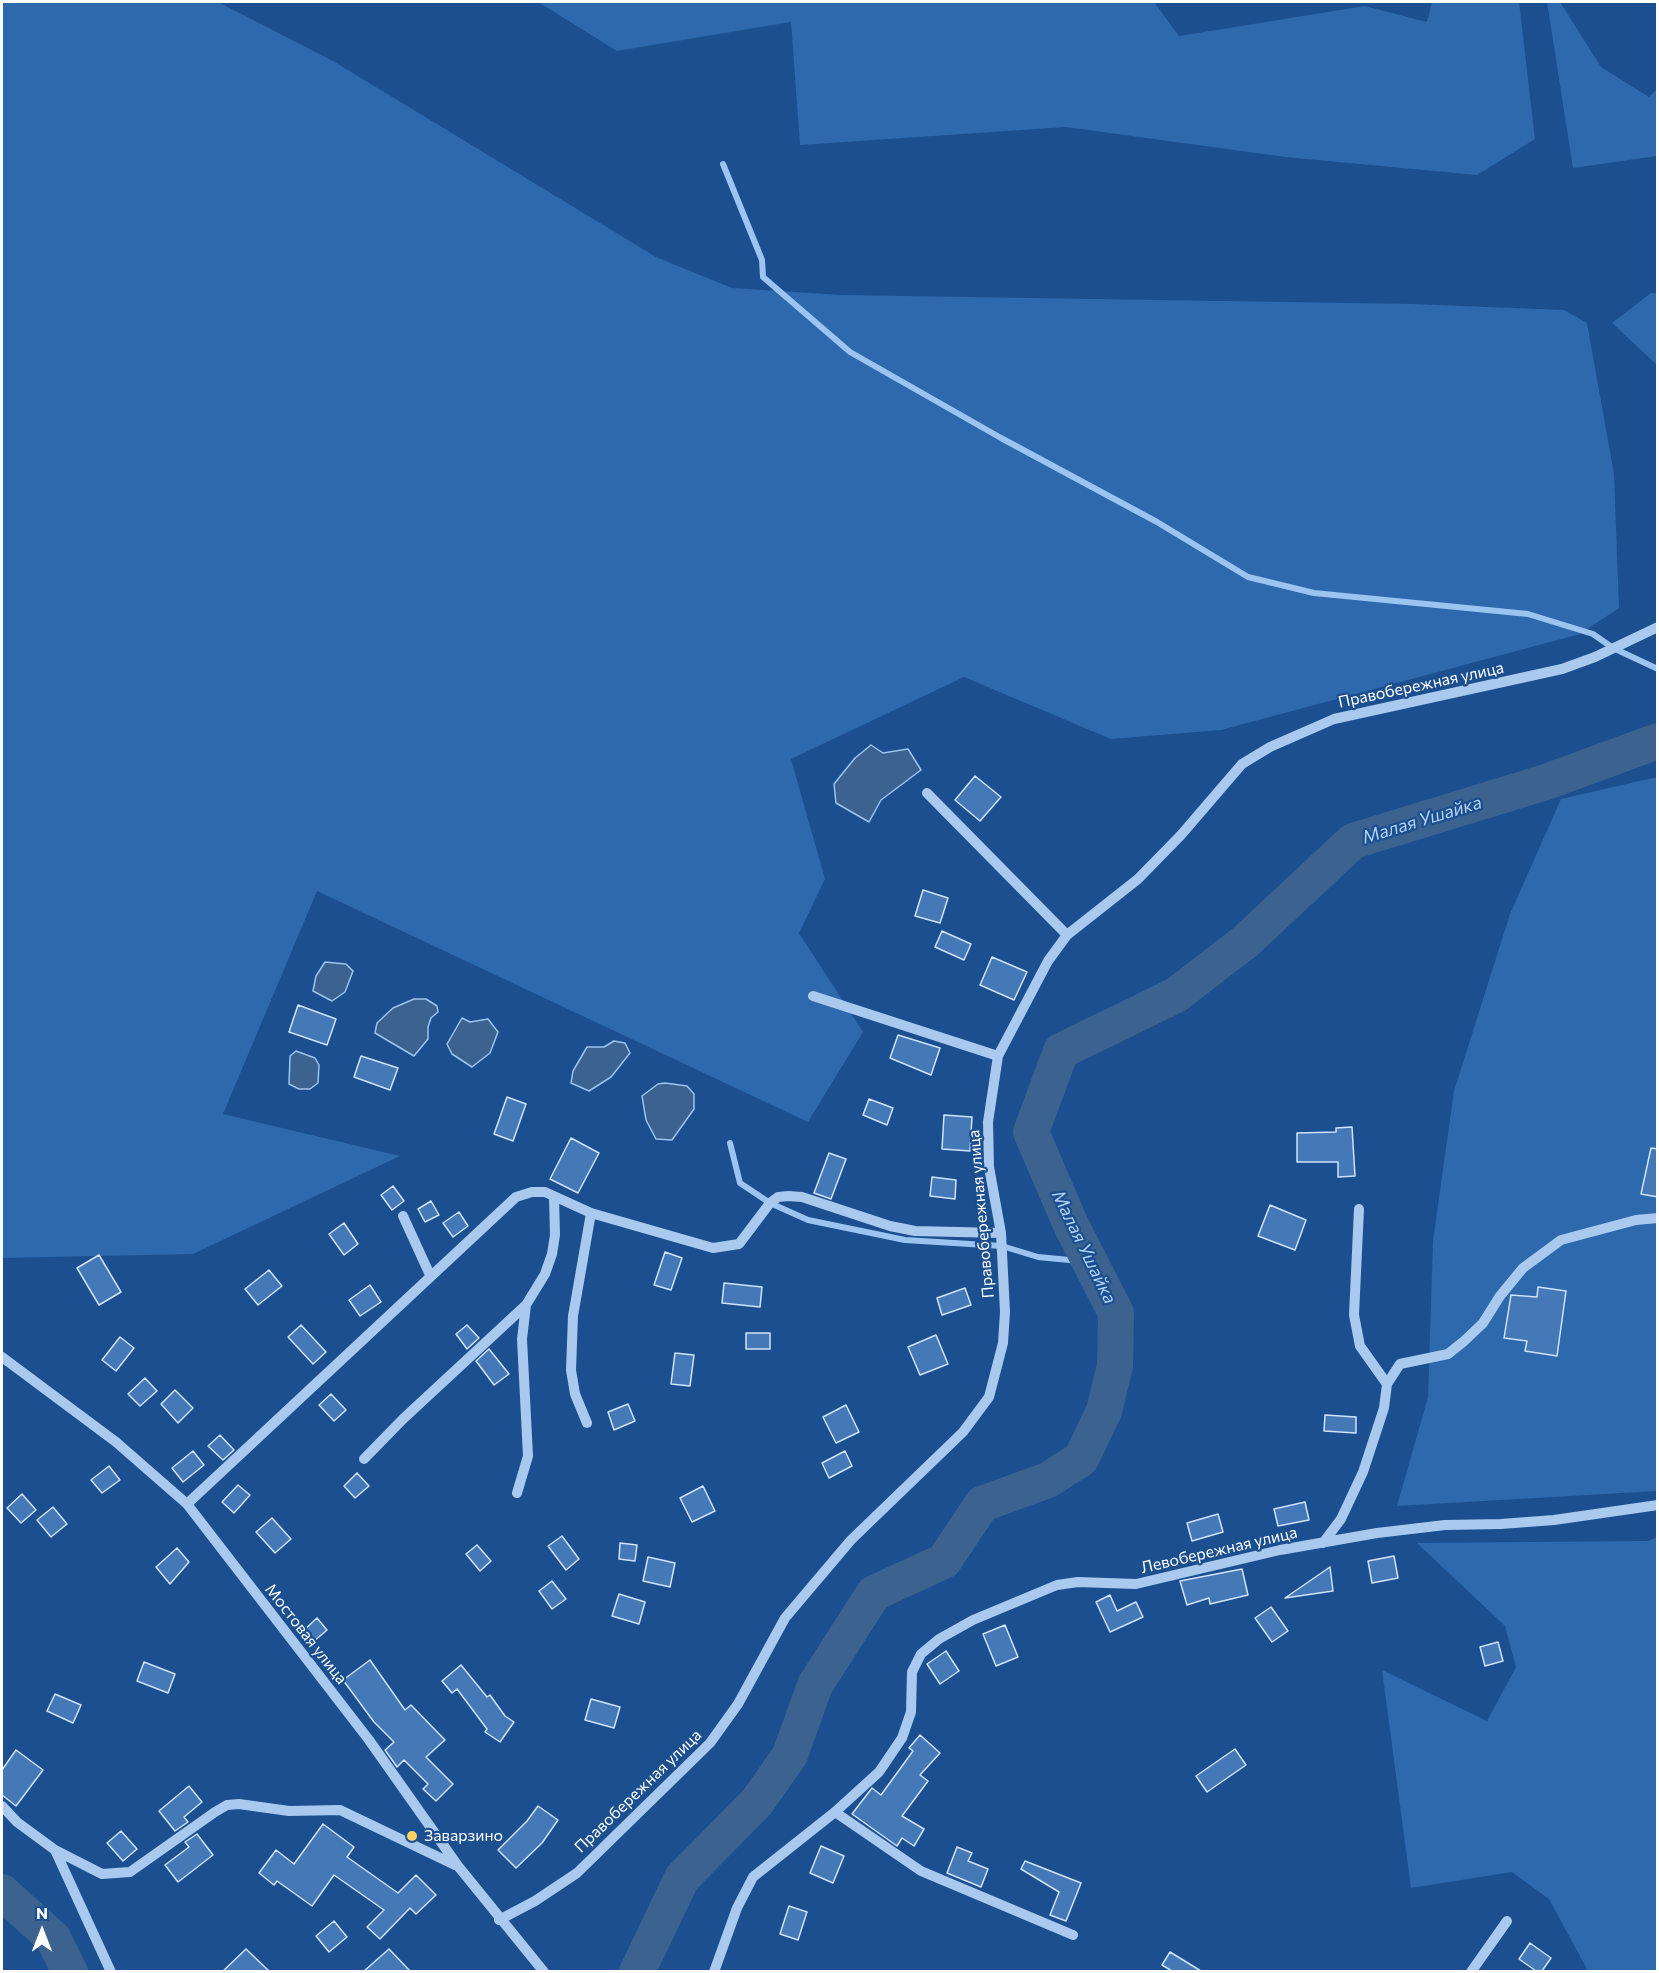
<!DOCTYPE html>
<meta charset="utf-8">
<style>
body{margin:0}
#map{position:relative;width:1659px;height:1973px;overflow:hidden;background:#1b4f8f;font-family:Commissioner,sans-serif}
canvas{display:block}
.frame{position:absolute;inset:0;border:3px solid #fff;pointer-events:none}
.north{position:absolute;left:12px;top:1901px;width:60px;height:60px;-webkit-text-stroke:4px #1b4f8f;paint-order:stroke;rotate:0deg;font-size:16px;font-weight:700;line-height:24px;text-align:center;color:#fff}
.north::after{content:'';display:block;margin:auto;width:21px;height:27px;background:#fff;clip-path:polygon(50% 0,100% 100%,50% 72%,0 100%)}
</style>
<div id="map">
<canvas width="1659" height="1973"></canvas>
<div class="frame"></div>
<div class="north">N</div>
</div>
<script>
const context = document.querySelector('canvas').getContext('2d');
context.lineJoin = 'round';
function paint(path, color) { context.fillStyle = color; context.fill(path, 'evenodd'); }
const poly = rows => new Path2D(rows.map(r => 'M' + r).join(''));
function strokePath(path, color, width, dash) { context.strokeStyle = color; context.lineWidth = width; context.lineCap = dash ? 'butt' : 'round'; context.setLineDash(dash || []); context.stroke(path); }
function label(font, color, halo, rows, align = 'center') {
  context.font = font + ' Commissioner,sans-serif'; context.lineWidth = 4.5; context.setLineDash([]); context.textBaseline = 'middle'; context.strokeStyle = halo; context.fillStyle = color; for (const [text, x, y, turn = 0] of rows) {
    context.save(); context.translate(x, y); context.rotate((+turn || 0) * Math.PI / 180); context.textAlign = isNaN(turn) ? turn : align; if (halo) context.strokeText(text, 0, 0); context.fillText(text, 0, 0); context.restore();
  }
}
paint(poly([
 [2,2,218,2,333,61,656,257,732,288,841,295,1412,304,1564,310,1587,323,1614,474,1619,608,1580,634,1221,730,1111,739,964,677,791,759,825,879,799,933,863,1032,808,1122,317,891,223,1114,400,1156,193,1254,2,1258],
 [538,2,1154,2,1179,36,1365,6,1427,22,1432,2,1519,2,1535,139,1477,175,1285,157,1066,127,800,145,791,22,617,51],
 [1547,2,1560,2,1601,67,1649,97,1657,89,1657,156,1573,168],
 [1651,293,1657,293,1657,365,1612,323],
 [1657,777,1657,1491,1397,1506,1428,1397,1433,1241,1454,1091,1510,914,1561,799],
 [1657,1537,1657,1971,1588,1971,1549,1899,1512,1872,1411,1888,1382,1670,1487,1721,1516,1667,1505,1626,1417,1543,1648,1541]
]), '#2e69ad');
const water = poly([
 [871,745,883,753,908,749,921,770,881,800,869,822,836,803,834,784,855,758,871,745],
 [325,962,346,964,353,971,345,992,332,1001,313,991,316,976,325,962],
 [414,999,426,999,437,1006,438,1012,431,1018,428,1027,428,1039,414,1056,375,1033,377,1023,393,1008,414,999],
 [462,1018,470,1022,488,1019,498,1032,490,1053,472,1067,452,1054,447,1044,462,1018],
 [614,1041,625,1043,630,1053,611,1077,589,1091,571,1083,573,1071,587,1047,604,1047,614,1041],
 [296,1051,315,1058,319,1065,318,1083,310,1089,299,1089,289,1084,290,1056,296,1051],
 [665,1083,687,1086,694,1094,694,1109,672,1140,656,1139,646,1120,642,1096,658,1084,665,1083]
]);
paint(water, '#3c6290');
strokePath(water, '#9cc4f0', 1.5);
strokePath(poly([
 [723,164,762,260,763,277,850,352,1001,438,1157,522,1248,577,1314,593,1528,614,1593,634,1613,648,1658,669],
 [730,1143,740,1183,770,1203,808,1220,905,1240,1002,1246,1038,1257,1090,1262]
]), '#9cc4f0', 6);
strokePath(poly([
 [2,1892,53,1938,70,1972],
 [637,1972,682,1878,757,1802,790,1755,815,1685,874,1593,944,1561,982,1504,1048,1480,1081,1459,1104,1411,1115,1366,1116,1313,1071,1225,1031,1132,1061,1051,1176,995,1246,941,1353,841,1546,782,1658,741]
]), '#3c6290', 36);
const building = poly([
 [975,776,1001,797,980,821,955,800,975,776],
 [923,890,948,898,940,923,915,916,923,890],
 [942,931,971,944,964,960,935,947,942,931],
 [992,957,1027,972,1014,1000,980,985,992,957],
 [298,1005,336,1019,327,1045,289,1032,298,1005],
 [898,1035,940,1048,931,1075,890,1058,898,1035],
 [361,1056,398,1068,390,1090,354,1077,361,1056],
 [507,1097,526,1104,513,1141,494,1134,507,1097],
 [869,1099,893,1108,887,1125,863,1115,869,1099],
 [944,1115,972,1117,970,1151,942,1149,944,1115],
 [1352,1127,1355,1176,1338,1177,1338,1162,1297,1162,1297,1133,1336,1132,1336,1128,1352,1127],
 [571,1138,599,1153,578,1193,550,1179,571,1138],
 [1651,1148,1658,1149,1658,1197,1641,1194,1651,1148],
 [829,1153,846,1159,831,1199,814,1193,829,1153],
 [932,1177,956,1180,955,1199,930,1196,932,1177],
 [393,1186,404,1201,392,1210,381,1195,393,1186],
 [431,1201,439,1215,425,1222,418,1209,431,1201],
 [1270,1205,1306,1220,1295,1250,1258,1236,1270,1205],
 [459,1212,468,1226,453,1237,443,1223,459,1212],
 [344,1223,358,1244,344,1255,329,1234,344,1223],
 [665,1252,682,1258,671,1290,654,1285,665,1252],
 [99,1255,121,1292,99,1305,77,1268,99,1255],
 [269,1270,282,1286,258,1305,245,1289,269,1270],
 [724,1283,762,1287,760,1307,722,1303,724,1283],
 [370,1285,381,1302,360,1316,349,1300,370,1285],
 [1538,1287,1566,1291,1557,1356,1525,1351,1527,1341,1504,1338,1511,1295,1537,1297,1538,1287],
 [965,1288,971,1305,942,1315,937,1298,965,1288],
 [301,1325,326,1352,313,1364,288,1337,301,1325],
 [467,1325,479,1338,467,1349,456,1334,467,1325],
 [746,1333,770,1333,770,1349,746,1349,746,1333],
 [936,1335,948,1364,920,1375,908,1347,936,1335],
 [120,1337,134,1348,116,1371,102,1360,120,1337],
 [489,1349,509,1374,494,1385,476,1361,489,1349],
 [675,1353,694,1355,690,1386,671,1384,675,1353],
 [145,1378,157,1391,140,1406,128,1394,145,1378],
 [175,1390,193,1408,178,1423,161,1404,175,1390],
 [331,1394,346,1410,334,1421,319,1405,331,1394],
 [628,1404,635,1421,614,1430,608,1412,628,1404],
 [846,1405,859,1432,836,1443,823,1417,846,1405],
 [1325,1415,1356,1417,1356,1433,1324,1431,1325,1415],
 [220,1435,234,1450,223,1460,208,1446,220,1435],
 [193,1451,204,1465,183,1482,172,1468,193,1451],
 [845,1451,852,1466,829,1478,822,1463,845,1451],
 [109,1466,120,1480,102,1493,91,1480,109,1466],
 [357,1473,369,1486,355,1498,344,1486,357,1473],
 [238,1485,250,1495,234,1513,222,1502,238,1485],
 [703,1486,715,1511,692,1522,680,1498,703,1486],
 [22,1494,36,1510,21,1523,7,1508,22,1494],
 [1305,1502,1309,1520,1278,1526,1274,1509,1305,1502],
 [53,1507,67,1524,51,1537,37,1520,53,1507],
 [1218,1514,1223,1532,1192,1541,1187,1523,1218,1514],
 [272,1518,291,1539,275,1553,256,1532,272,1518],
 [562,1536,579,1559,566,1570,548,1546,562,1536],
 [620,1543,637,1545,635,1561,619,1559,620,1543],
 [477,1545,491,1561,480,1571,466,1554,477,1545],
 [177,1548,189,1562,170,1584,156,1567,177,1548],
 [1394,1556,1398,1578,1372,1583,1368,1561,1394,1556],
 [648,1557,675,1563,670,1587,643,1581,648,1557],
 [1330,1567,1333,1591,1285,1598,1330,1567],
 [1242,1569,1248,1595,1210,1604,1209,1598,1187,1605,1180,1581,1242,1569],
 [552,1581,566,1599,552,1609,539,1591,552,1581],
 [619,1594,645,1602,639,1624,612,1616,619,1594],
 [1110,1595,1117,1611,1136,1602,1143,1617,1110,1632,1096,1602,1110,1595],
 [1271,1607,1288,1631,1272,1642,1255,1618,1271,1607],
 [317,1618,327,1630,313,1642,303,1631,317,1618],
 [1005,1625,1018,1657,996,1666,983,1634,1005,1625],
 [1498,1642,1503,1661,1485,1666,1480,1647,1498,1642],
 [946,1651,959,1671,940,1684,927,1664,946,1651],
 [370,1660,405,1710,411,1705,445,1740,426,1757,453,1784,436,1801,423,1789,428,1784,404,1760,397,1767,385,1750,394,1742,374,1722,343,1680,370,1660],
 [144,1662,175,1674,168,1693,137,1681,144,1662],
 [461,1665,487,1697,490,1695,505,1716,514,1722,500,1742,485,1732,487,1729,457,1689,452,1693,442,1681,461,1665],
 [55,1694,81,1705,73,1723,47,1711,55,1694],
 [591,1699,620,1707,614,1728,585,1720,591,1699],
 [920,1735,940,1753,920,1775,928,1781,902,1816,924,1829,914,1846,902,1838,897,1846,852,1814,872,1788,881,1795,913,1751,909,1748,920,1735],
 [1235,1749,1246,1765,1207,1792,1196,1776,1235,1749],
 [16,1750,43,1770,16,1806,2,1795,2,1770,16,1750],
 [189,1786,202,1802,184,1817,188,1822,175,1831,159,1811,189,1786],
 [538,1806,558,1820,542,1843,516,1868,498,1850,527,1821,538,1806],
 [323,1824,354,1847,347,1857,398,1893,416,1875,436,1895,416,1914,410,1908,380,1939,367,1927,384,1910,334,1875,312,1906,277,1881,274,1885,259,1873,276,1850,294,1864,323,1824],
 [121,1831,137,1849,123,1861,107,1843,121,1831],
 [197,1834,213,1855,178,1882,165,1865,189,1847,185,1842,197,1834],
 [821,1846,844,1856,833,1883,810,1873,821,1846],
 [957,1847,972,1853,968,1861,988,1869,981,1887,947,1873,957,1847],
 [1025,1861,1081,1883,1066,1921,1050,1915,1059,1892,1021,1869,1025,1861],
 [789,1906,807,1912,798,1940,780,1934,789,1906],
 [334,1921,347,1937,329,1952,316,1936,334,1921],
 [1530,1943,1551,1958,1542,1971,1536,1971,1519,1959,1530,1943],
 [246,1949,269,1971,223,1971,246,1949],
 [389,1949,410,1971,364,1971,389,1949],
 [1170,1952,1201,1971,1172,1971,1162,1965,1170,1952]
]);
paint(building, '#4478b7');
strokePath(building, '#cfe3fa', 1.5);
strokePath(poly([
 [927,793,1067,935],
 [813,996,998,1056],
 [1359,1209,1354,1315,1360,1346,1387,1384],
 [403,1216,430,1275],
 [2,1357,116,1442,187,1504,369,1740,458,1866,544,1972],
 [587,1423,575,1394,571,1370,573,1316,591,1213],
 [364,1459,403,1419,526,1305,545,1274,552,1254,555,1235,554,1198],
 [517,1493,528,1456,522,1339,526,1305],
 [187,1504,516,1197,532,1192,545,1192,591,1213,713,1248,739,1244,770,1203,778,1197,788,1196,802,1197,890,1226,915,1231,1001,1233],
 [1323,1543,1341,1519,1363,1472,1384,1408,1387,1384,1400,1364,1448,1354,1463,1342,1483,1323,1500,1296,1523,1268,1561,1240,1636,1220,1658,1218],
 [2,1806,17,1822,55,1850,102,1874,130,1872,215,1812,227,1805,239,1804,289,1811,340,1810,455,1865],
 [835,1812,921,1871,1073,1935],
 [55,1850,111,1972],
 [499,1920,535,1901,577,1873,710,1743,738,1704,785,1618,851,1540,963,1432,989,1397,1003,1343,1005,1312,1001,1233,989,1167,988,1122,998,1056,1048,961,1067,935,1138,879,1181,835,1242,764,1270,747,1334,719,1562,669,1595,657,1658,627],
 [714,1972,737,1908,753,1877,835,1812,879,1772,902,1738,911,1712,912,1672,921,1654,939,1639,973,1620,1057,1585,1078,1582,1136,1584,1280,1550,1377,1533,1445,1525,1501,1524,1554,1520,1658,1505],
 [1471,1972,1507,1921]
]), '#a9c9ee', 10);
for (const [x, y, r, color] of [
 [412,1836,6,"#ffd166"]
]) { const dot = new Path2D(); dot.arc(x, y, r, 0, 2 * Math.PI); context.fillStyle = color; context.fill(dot); strokePath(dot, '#1b4f8f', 2); }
label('16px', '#fff', '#1b4f8f', [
 ["Правобережная улица",1421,685,-12],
 ["Правобережная улица",981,1214,-95],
 ["Левобережная улица",1219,1550,-13],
 ["Мостовая улица",306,1634,52],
 ["Правобережная улица",638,1791,-44]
]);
label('16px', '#fff', '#1b4f8f', [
 ["Заварзино",424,1836]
], 'left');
label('italic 18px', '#b5d3f5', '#1b4f8f', [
 ["Малая Ушайка",1422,820,-17],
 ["Малая Ушайка",1084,1247,64]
]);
</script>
